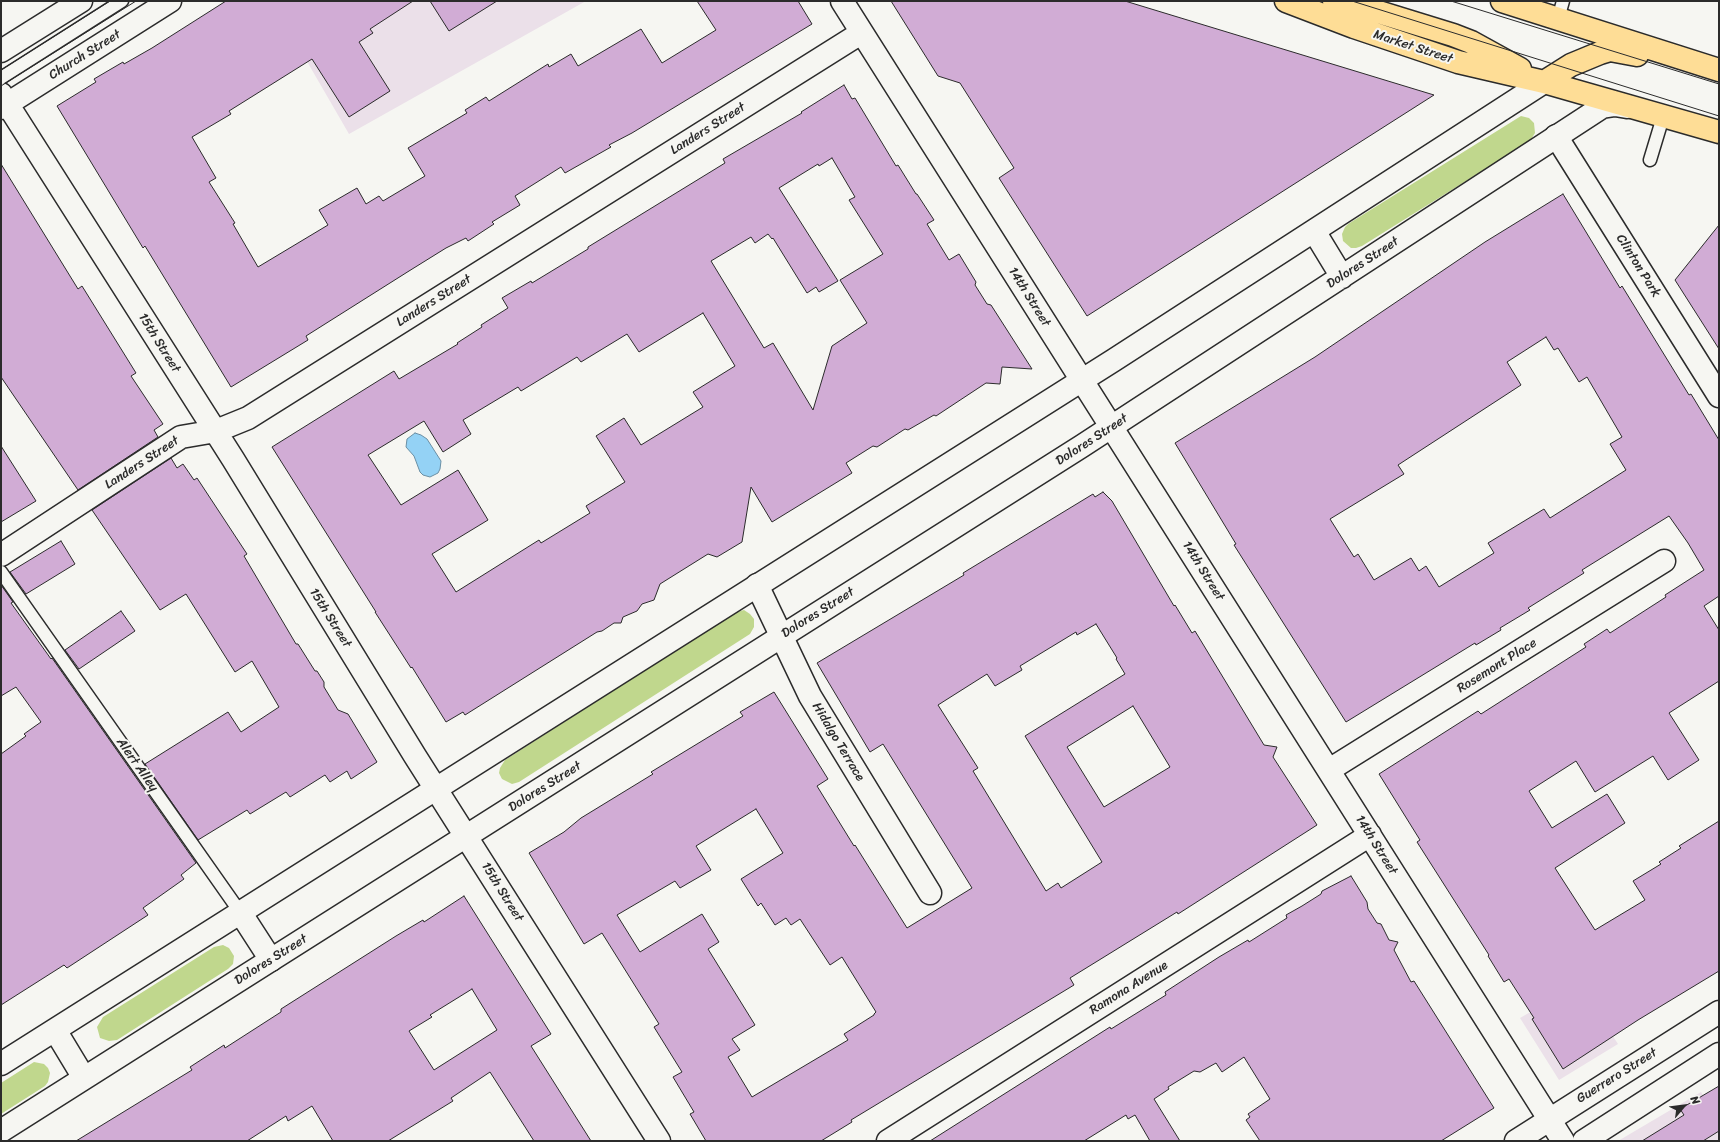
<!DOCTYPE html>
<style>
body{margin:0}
#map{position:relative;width:1720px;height:1142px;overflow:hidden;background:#f6f6f2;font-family:Sriracha,sans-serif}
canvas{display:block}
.frame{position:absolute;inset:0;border:2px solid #2b2b2b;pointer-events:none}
.north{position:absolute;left:1664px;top:1086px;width:40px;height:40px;-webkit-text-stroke:3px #f6f6f2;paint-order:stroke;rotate:62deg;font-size:11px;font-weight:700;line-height:16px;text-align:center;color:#2b2b2b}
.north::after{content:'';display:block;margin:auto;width:14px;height:18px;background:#2b2b2b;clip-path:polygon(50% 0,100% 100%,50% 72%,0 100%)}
</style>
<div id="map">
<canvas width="1720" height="1142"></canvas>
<div class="frame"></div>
<div class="north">N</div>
</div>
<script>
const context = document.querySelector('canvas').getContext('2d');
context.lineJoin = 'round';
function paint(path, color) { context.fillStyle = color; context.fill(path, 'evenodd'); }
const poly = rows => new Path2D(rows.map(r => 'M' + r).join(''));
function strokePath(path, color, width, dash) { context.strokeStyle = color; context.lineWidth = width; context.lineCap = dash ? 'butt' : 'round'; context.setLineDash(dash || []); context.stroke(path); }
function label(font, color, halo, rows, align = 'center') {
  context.font = font + ' Sriracha,sans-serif'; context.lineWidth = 4; context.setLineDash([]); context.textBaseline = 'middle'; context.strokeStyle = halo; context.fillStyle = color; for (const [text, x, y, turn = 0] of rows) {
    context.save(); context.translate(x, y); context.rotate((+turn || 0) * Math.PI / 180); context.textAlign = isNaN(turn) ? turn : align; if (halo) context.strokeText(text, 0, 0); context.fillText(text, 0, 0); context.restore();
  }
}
paint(poly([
 [272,1,586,1,349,134],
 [1579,984,1618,1044,1559,1080,1520,1018],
 [1701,1092,1719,1120,1719,1141,1618,1141]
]), '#ebe0e9');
paint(poly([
 [1521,116,1529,118,1534,123,1535,133,1530,141,1362,246,1356,248,1351,248,1343,241,1342,234,1345,227,1348,224],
 [744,610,750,614,754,619,754,627,750,634,519,782,512,784,502,779,499,773,500,768,505,760,734,613],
 [223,945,229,948,234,956,233,964,228,969,117,1040,109,1041,100,1038,97,1027,103,1017,214,947],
 [34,1062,44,1064,48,1068,50,1073,48,1082,45,1086,1,1114,1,1083]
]), '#c0d78d');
const water = poly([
 [415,433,421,435,427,439,441,461,440,469,438,473,430,477,423,475,420,472,414,456,406,447,407,439,415,433]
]);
paint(water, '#94d2f5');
strokePath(water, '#6a8fa4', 1);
const building = poly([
 [226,1,413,1,370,29,373,33,359,42,390,91,349,117,312,59,229,111,231,114,192,137,216,178,209,182,235,223,233,224,258,267,328,225,319,210,357,188,366,204,379,196,383,201,425,176,408,148,467,113,465,110,486,97,489,101,548,64,549,67,571,54,578,66,641,29,662,63,716,30,697,1,798,1,812,24,632,133,609,145,611,147,565,173,561,167,515,196,520,205,492,222,494,224,468,241,466,238,446,248,409,271,306,336,308,340,231,387,145,246,143,248,57,106,96,82,94,79,123,62,124,64,152,48,226,1],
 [430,1,497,1,449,31,430,1],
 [891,1,1125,1,1434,95,1087,316,999,178,1014,168,960,83,938,76,891,1],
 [844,85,852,99,855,98,896,166,898,165,916,194,917,194,934,220,927,224,949,260,959,254,976,282,975,285,987,304,991,305,1032,369,1002,367,1000,384,986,383,936,416,934,415,908,430,905,429,877,447,873,446,846,463,852,473,772,522,751,487,742,542,717,557,708,554,660,584,654,600,642,604,637,611,623,617,621,623,614,623,602,631,597,632,465,715,463,712,446,722,412,667,411,668,375,612,376,612,272,447,394,371,399,379,458,344,457,343,482,327,481,325,508,308,502,298,531,281,532,283,588,249,588,247,725,163,723,159,802,113,801,112,844,85],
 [832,158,855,197,849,200,883,254,840,280,867,323,832,346,813,410,773,343,764,348,711,261,751,237,755,243,768,234,772,239,773,238,807,293,816,287,819,292,838,281,779,188,818,164,819,166,832,158],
 [703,313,735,366,693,392,703,407,641,445,624,418,596,436,625,482,586,506,590,513,541,543,539,540,456,592,432,554,488,520,458,470,401,505,368,455,424,421,443,452,471,434,463,420,518,387,521,391,577,357,581,362,627,334,639,352,703,313],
 [1,164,78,289,82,286,136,373,131,376,163,424,154,430,158,437,78,490,1,377,1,164],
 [1563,194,1620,288,1622,286,1689,395,1691,394,1719,440,1719,596,1704,606,1719,630,1719,681,1669,713,1699,760,1668,780,1653,756,1595,792,1576,761,1529,791,1552,828,1607,794,1625,823,1555,868,1595,930,1645,900,1633,881,1661,864,1659,862,1681,848,1679,846,1719,821,1719,971,1638,1020,1563,1069,1532,1019,1534,1018,1509,979,1504,982,1488,956,1489,955,1417,842,1420,840,1379,774,1478,711,1481,714,1586,647,1584,644,1607,629,1610,633,1666,597,1665,595,1704,570,1688,543,1669,516,1582,570,1584,573,1528,608,1530,610,1500,628,1501,630,1476,645,1475,643,1346,722,1234,545,1236,544,1175,443,1315,357,1485,242,1563,194],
 [1546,337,1554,350,1558,348,1579,382,1587,377,1622,437,1610,444,1626,470,1550,518,1544,509,1488,543,1494,553,1439,587,1426,566,1419,571,1411,558,1374,580,1358,554,1354,557,1330,519,1404,474,1398,465,1521,385,1507,362,1546,337],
 [1719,225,1719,349,1675,280,1719,225],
 [1,446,36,501,1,522,1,446],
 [171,458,177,468,183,464,194,480,197,478,247,554,244,556,296,644,298,644,315,671,317,671,324,682,324,687,338,710,348,714,377,762,351,779,347,771,330,782,325,775,290,797,286,792,250,814,247,810,198,840,145,764,228,712,241,732,279,707,252,661,235,672,186,594,160,610,92,510,171,458],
 [1103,492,1112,501,1174,606,1175,605,1192,633,1195,631,1264,745,1277,747,1273,757,1317,825,1178,914,1177,912,1070,978,1074,985,851,1120,852,1122,821,1141,706,1141,690,1114,694,1112,673,1077,682,1072,654,1027,659,1024,602,933,584,944,529,853,564,832,581,818,653,774,651,772,743,716,740,712,774,692,828,779,817,786,854,846,855,845,907,928,972,888,883,744,870,752,817,663,964,575,963,573,1093,494,1095,497,1103,492],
 [1096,624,1117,658,1116,659,1125,674,1025,736,1102,862,1061,888,1058,883,1046,891,973,771,978,768,938,705,987,674,995,686,1022,670,1020,666,1076,632,1077,635,1096,624],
 [1133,706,1170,767,1104,807,1067,747,1133,706],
 [756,809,783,853,741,879,758,906,761,903,775,925,786,918,791,925,800,919,830,965,842,957,876,1012,874,1014,874,1015,844,1034,848,1040,752,1097,728,1057,740,1050,732,1039,755,1025,708,949,719,942,702,914,640,952,617,915,675,881,680,888,711,870,696,846,756,809],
 [61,541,75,564,26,594,10,572,61,541],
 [1,585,13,602,11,603,51,659,52,658,196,863,181,875,184,879,143,908,148,915,67,968,64,965,1,1005,1,754,26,736,24,734,41,722,16,687,1,696,1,585],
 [121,611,135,631,79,669,65,650,121,611],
 [1351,876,1367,902,1368,909,1377,923,1381,924,1389,940,1398,942,1394,950,1411,982,1414,981,1494,1108,1441,1141,1260,1141,1246,1120,1250,1117,1248,1114,1270,1099,1244,1057,1222,1072,1216,1063,1200,1072,1194,1071,1168,1087,1169,1089,1154,1099,1180,1141,1150,1141,1135,1115,1128,1119,1126,1115,1084,1141,930,1141,1110,1027,1111,1029,1166,995,1165,992,1219,957,1248,940,1249,942,1287,918,1286,915,1302,906,1321,894,1322,891,1351,876],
 [464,896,551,1034,531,1046,591,1141,534,1141,490,1072,451,1098,453,1101,388,1141,333,1141,312,1106,288,1121,286,1116,247,1141,76,1141,192,1070,190,1067,224,1045,225,1048,281,1012,281,1009,396,936,423,920,424,922,464,896],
 [472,989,497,1030,434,1070,409,1031,432,1017,430,1015,472,989],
 [1719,1086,1719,1131,1703,1141,1642,1141,1684,1115,1680,1109,1719,1086]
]);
paint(building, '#d1acd5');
strokePath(building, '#2b2b2b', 1);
const lane = poly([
 [1558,19,1563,1],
 [1,78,122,1],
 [1650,160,1663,117],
 [1,572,240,912]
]);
const street = poly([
 [842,1,1563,1141],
 [1,51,81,1],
 [1,94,233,459,415,756,659,1141],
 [1,108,170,1],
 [1556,136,1719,396],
 [1,555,181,437,216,431,248,418,861,33],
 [757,585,810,696,930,893],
 [1329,770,1664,561],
 [240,912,271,960],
 [888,1141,1370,835]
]);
const secondary = poly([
 [1314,231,1342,277],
 [55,1030,84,1078],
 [1,1064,1114,360,1544,82],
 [1,1131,1082,446,1602,107,1615,105,1627,107],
 [1516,1141,1719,1012],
 [1584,1141,1719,1054]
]);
const primary = poly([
 [1286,1,1354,27,1458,62,1544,82,1719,132],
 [1334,1,1359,6,1453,35,1471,42,1520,69],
 [1502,1,1719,70],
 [1544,82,1571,65,1600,53,1610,50,1637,55]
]);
strokePath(lane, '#2b2b2b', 15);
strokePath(street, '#2b2b2b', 25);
strokePath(secondary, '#2b2b2b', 25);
strokePath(primary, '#2b2b2b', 25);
strokePath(lane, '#f6f6f2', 12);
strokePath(street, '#f6f6f2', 22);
strokePath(secondary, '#f6f6f2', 22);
strokePath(primary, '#fedd96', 22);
strokePath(poly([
 [1352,1,1719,116],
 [1451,1,1719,84],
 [1,70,110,1],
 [1,86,136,1]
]), '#2b2b2b', 1);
label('13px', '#2b2b2b', '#f6f6f2', [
 ["Market Street",1413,47,18],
 ["Church Street",85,55,-32],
 ["Landers Street",708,129,-32],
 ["Dolores Street",1363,263,-33],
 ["Clinton Park",1638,266,58],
 ["14th Street",1029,297,58],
 ["Landers Street",434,301,-32],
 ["15th Street",159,343,58],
 ["Dolores Street",1092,440,-33],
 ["Landers Street",142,463,-33],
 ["14th Street",1203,571,58],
 ["Dolores Street",818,613,-32],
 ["15th Street",330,618,58],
 ["Rosemont Place",1497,666,-32],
 ["Hidalgo Terrace",838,742,59],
 ["Alert Alley",137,765,55],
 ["Dolores Street",545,787,-32],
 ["14th Street",1376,845,58],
 ["15th Street",502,892,58],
 ["Dolores Street",271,960,-32],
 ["Ramona Avenue",1129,988,-32],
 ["Guerrero Street",1617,1076,-32]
]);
</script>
